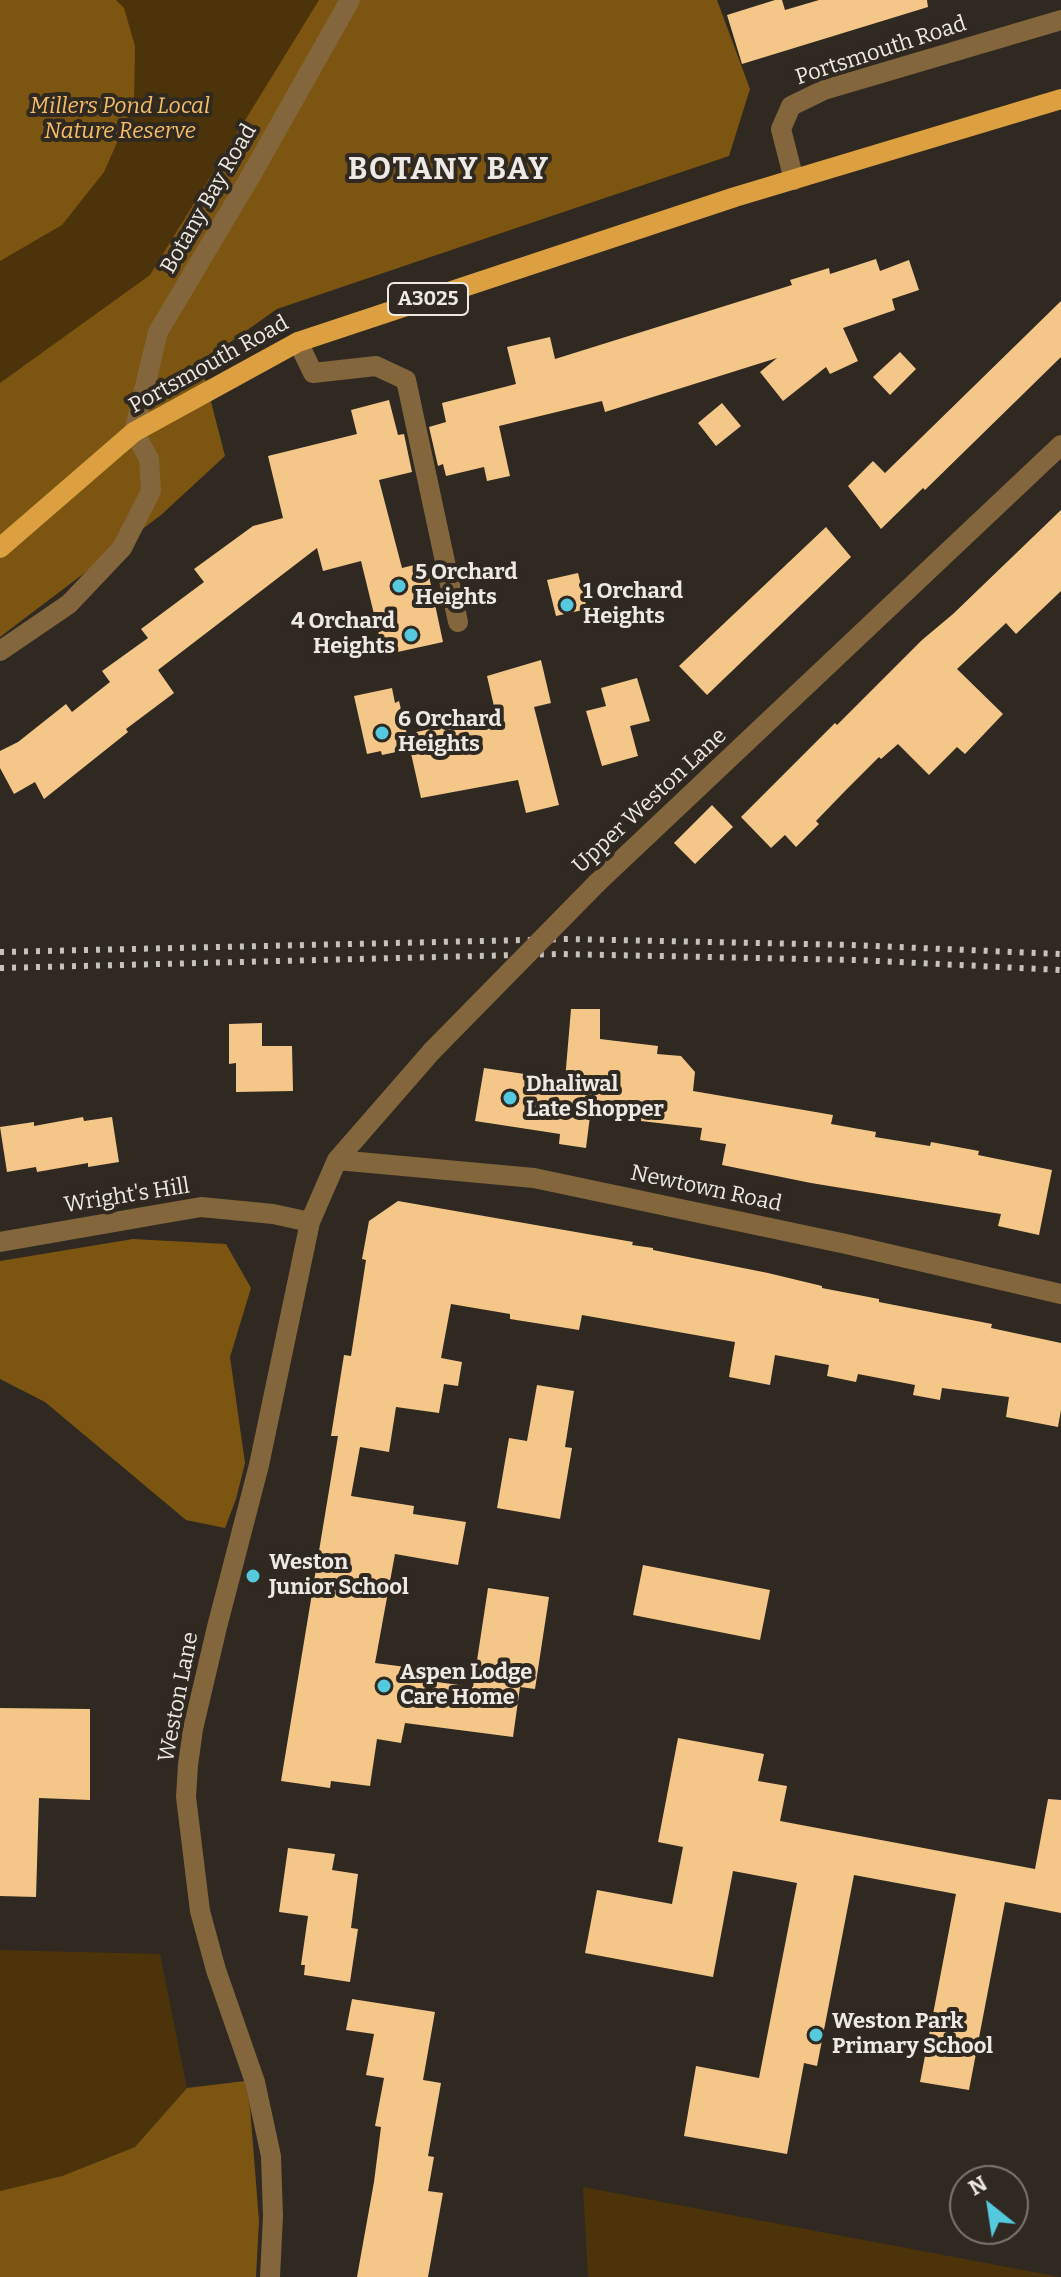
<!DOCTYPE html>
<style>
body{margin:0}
#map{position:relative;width:1061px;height:2277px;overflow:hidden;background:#2f2921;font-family:Bitter,serif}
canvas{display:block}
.north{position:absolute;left:949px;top:2165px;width:80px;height:80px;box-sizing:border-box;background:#2f2921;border:2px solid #7b766f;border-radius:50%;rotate:330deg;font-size:22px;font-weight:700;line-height:32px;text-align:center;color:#ede9e4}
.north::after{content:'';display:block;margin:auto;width:28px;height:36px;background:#55cadf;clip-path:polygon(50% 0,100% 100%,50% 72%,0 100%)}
</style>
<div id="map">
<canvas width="1061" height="2277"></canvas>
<div class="north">N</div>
</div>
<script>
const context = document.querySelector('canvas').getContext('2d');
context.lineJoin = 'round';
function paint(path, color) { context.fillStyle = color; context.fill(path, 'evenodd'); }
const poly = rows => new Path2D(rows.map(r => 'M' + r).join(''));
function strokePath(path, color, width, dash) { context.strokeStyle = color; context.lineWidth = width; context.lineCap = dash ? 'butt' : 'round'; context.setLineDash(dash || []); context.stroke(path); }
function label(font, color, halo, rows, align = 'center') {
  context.font = font + ' Bitter,serif'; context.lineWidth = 8; context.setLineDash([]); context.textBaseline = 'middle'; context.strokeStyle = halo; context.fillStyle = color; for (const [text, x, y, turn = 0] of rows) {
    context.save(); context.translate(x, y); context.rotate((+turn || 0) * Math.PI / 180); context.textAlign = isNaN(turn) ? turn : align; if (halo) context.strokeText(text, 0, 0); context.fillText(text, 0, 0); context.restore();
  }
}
paint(poly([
 [0,0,330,0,0,526],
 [0,1950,160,1954,187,2088,135,2147,62,2176,0,2191],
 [583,2187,1060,2277,588,2277]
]), '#4c330a');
paint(poly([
 [0,0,116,0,124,8,135,46,134,104,104,172,62,225,0,261],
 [319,0,717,0,750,89,729,156,277,309,201,363,225,456,161,515,0,637,0,383,150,275],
 [133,1239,226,1244,251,1288,230,1357,245,1463,236,1499,225,1528,186,1520,45,1402,0,1379,0,1261],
 [245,2081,250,2107,259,2221,256,2277,0,2277,0,2191,62,2176,135,2147,187,2088]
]), '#7c5511');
paint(poly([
 [775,0,782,0,785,10,819,0,927,0,928,7,742,64,727,15],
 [876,259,880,271,909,260,919,290,892,299,895,310,843,328,858,361,830,374,826,367,783,401,760,372,777,358,605,412,602,401,499,426,510,476,487,481,484,467,446,476,443,464,438,466,429,427,446,422,442,403,516,384,507,347,550,337,555,359,792,285,790,280,829,268,830,274],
 [1061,301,1061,357,925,490,923,488,881,529,848,486,873,461,885,473],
 [900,352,916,369,890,395,873,377],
 [389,400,398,435,404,434,412,472,379,480,402,568,426,562,443,642,384,655,361,561,323,571,317,548,158,670,174,693,126,729,128,732,44,799,35,782,14,794,0,768,0,751,18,742,66,704,72,712,110,682,102,671,148,638,141,629,204,582,194,569,253,526,283,518,268,456,357,434,351,410],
 [722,403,741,426,716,446,698,423],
 [1061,510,1061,591,1016,634,1006,623,957,669,1003,714,965,754,957,747,929,775,898,744,881,759,879,757,845,791,816,821,819,824,796,847,785,835,771,848,741,817,835,723,837,725,922,640,953,614],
 [826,527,851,557,707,695,679,666],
 [578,573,587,609,556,616,547,580],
 [541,660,551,703,534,707,559,805,526,813,518,780,421,798,410,749,382,755,381,751,367,754,354,696,392,688,395,703,399,701,409,743,407,734,496,715,487,676],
 [637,678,650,721,630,726,638,756,602,766,586,711,606,706,601,688],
 [712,805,733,827,695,864,674,843],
 [571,1009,600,1009,600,1039,658,1046,657,1054,681,1056,695,1072,693,1091,833,1115,831,1124,876,1132,875,1137,930,1146,931,1142,979,1151,978,1155,1052,1170,1039,1235,998,1226,1001,1214,811,1183,722,1165,726,1144,700,1140,702,1128,641,1121,643,1104,592,1100,586,1148,559,1144,560,1134,475,1121,484,1068,565,1080],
 [262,1023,262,1046,292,1046,293,1091,236,1092,236,1063,229,1064,229,1024],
 [83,1117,84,1121,112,1117,119,1162,88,1167,88,1163,37,1172,36,1167,7,1172,0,1127,34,1122,34,1126],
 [398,1201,633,1242,632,1245,653,1248,653,1250,768,1273,822,1286,822,1288,879,1299,879,1302,992,1324,991,1328,1061,1343,1061,1410,1058,1427,1006,1417,1009,1397,942,1388,940,1400,913,1395,915,1385,858,1374,856,1382,827,1376,829,1365,775,1355,770,1385,729,1377,735,1342,582,1315,579,1330,510,1319,510,1314,451,1304,441,1358,462,1362,458,1386,444,1384,439,1413,396,1407,389,1452,360,1447,351,1496,414,1506,413,1514,466,1522,458,1565,395,1554,375,1663,414,1668,423,1680,473,1687,488,1588,549,1597,535,1689,520,1687,513,1737,405,1723,401,1743,377,1739,370,1786,331,1781,330,1788,281,1781,338,1436,331,1436,344,1355,351,1356,366,1260,362,1259,369,1221],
 [537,1385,574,1391,565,1447,572,1448,560,1519,497,1508,509,1438,527,1441],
 [643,1565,770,1590,760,1640,633,1615],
 [0,1708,90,1709,90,1800,39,1798,36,1897,0,1896],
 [678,1738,764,1754,758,1781,787,1786,780,1821,1035,1869,1048,1799,1061,1800,1061,1913,1005,1902,969,2090,920,2082,956,1894,854,1875,817,2066,804,2063,787,2154,684,2136,696,2066,759,2078,797,1883,733,1871,713,1977,585,1953,597,1890,672,1904,683,1847,658,1842],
 [288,1848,335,1854,332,1870,358,1874,351,1928,358,1929,350,1982,304,1975,305,1965,301,1965,308,1916,279,1912],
 [352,1999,435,2012,423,2080,441,2083,428,2156,434,2157,428,2191,443,2193,428,2277,357,2277,374,2182,381,2127,375,2126,384,2078,366,2075,374,2034,346,2030]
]), '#f4c789');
strokePath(poly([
 [794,180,781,129,791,106,824,90,1061,20],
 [298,342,313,373,376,366,406,380,458,622],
 [0,651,69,604,122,548,151,491,149,459,134,432,158,332,249,179,350,0]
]), '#83663c', 20);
strokePath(poly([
 [597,883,1061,445],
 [337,1160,534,1178,846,1244,1061,1294],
 [0,1242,201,1207,273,1214,310,1222],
 [270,2277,273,2216,271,2156,255,2082,216,1970,200,1911,186,1797,188,1765,193,1729,217,1627,259,1465,310,1222,337,1160,432,1051]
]), '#83663c', 20);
strokePath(poly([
 [0,548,134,432,298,342,735,197,1061,99]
]), '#dda040', 20);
strokePath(poly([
 [0,952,569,939,850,945,1061,954],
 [0,968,558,954,857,960,1061,970]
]), '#c6c2bc', 6, [4, 8]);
strokePath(poly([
 [432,1051,597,883]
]), '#83663c', 20);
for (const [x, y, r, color] of [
 [399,586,8,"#55cadf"],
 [567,605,8,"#55cadf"],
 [411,635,8,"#55cadf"],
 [382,733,8,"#55cadf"],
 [510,1098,8,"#55cadf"],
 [253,1576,8,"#55cadf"],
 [384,1686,8,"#55cadf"],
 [816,2035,8,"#55cadf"]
]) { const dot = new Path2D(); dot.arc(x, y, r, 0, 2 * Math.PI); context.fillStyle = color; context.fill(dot); strokePath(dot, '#2f2921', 3); }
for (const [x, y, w] of [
 [428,299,80]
]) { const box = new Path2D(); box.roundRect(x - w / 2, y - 16, w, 32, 6); context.fillStyle = '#2f2921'; context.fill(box); strokePath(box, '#ede9e4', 2); }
label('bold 20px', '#ede9e4', null, [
 ["A3025",428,299]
]);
label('22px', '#ede9e4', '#2f2921', [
 ["Portsmouth Road",881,51,-18],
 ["Botany Bay Road",209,199,-60],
 ["Portsmouth Road",209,365,-29],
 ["Upper Weston Lane",650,801,-43],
 ["Newtown Road",706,1189,12],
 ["Wright's Hill",127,1196,-9],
 ["Weston Lane",179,1697,-79]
]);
label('italic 22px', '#f8bd66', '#2f2921', [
 ["Millers Pond Local",120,107],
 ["Nature Reserve",120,132]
]);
label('bold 22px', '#ede9e4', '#2f2921', [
 ["5 Orchard",415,573],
 ["Heights",415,598],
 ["1 Orchard",583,592],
 ["Heights",583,617],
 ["4 Orchard",395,622,"right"],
 ["Heights",395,647,"right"],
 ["6 Orchard",398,720],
 ["Heights",398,745],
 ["Dhaliwal",526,1085],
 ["Late Shopper",526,1110],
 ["Weston",269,1563],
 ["Junior School",269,1588],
 ["Aspen Lodge",400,1673],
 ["Care Home",400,1698],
 ["Weston Park",832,2022],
 ["Primary School",832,2047]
], 'left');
context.letterSpacing = '2px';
label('bold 30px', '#ede9e4', '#2f2921', [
 ["BOTANY BAY",449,171]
]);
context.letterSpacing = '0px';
</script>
